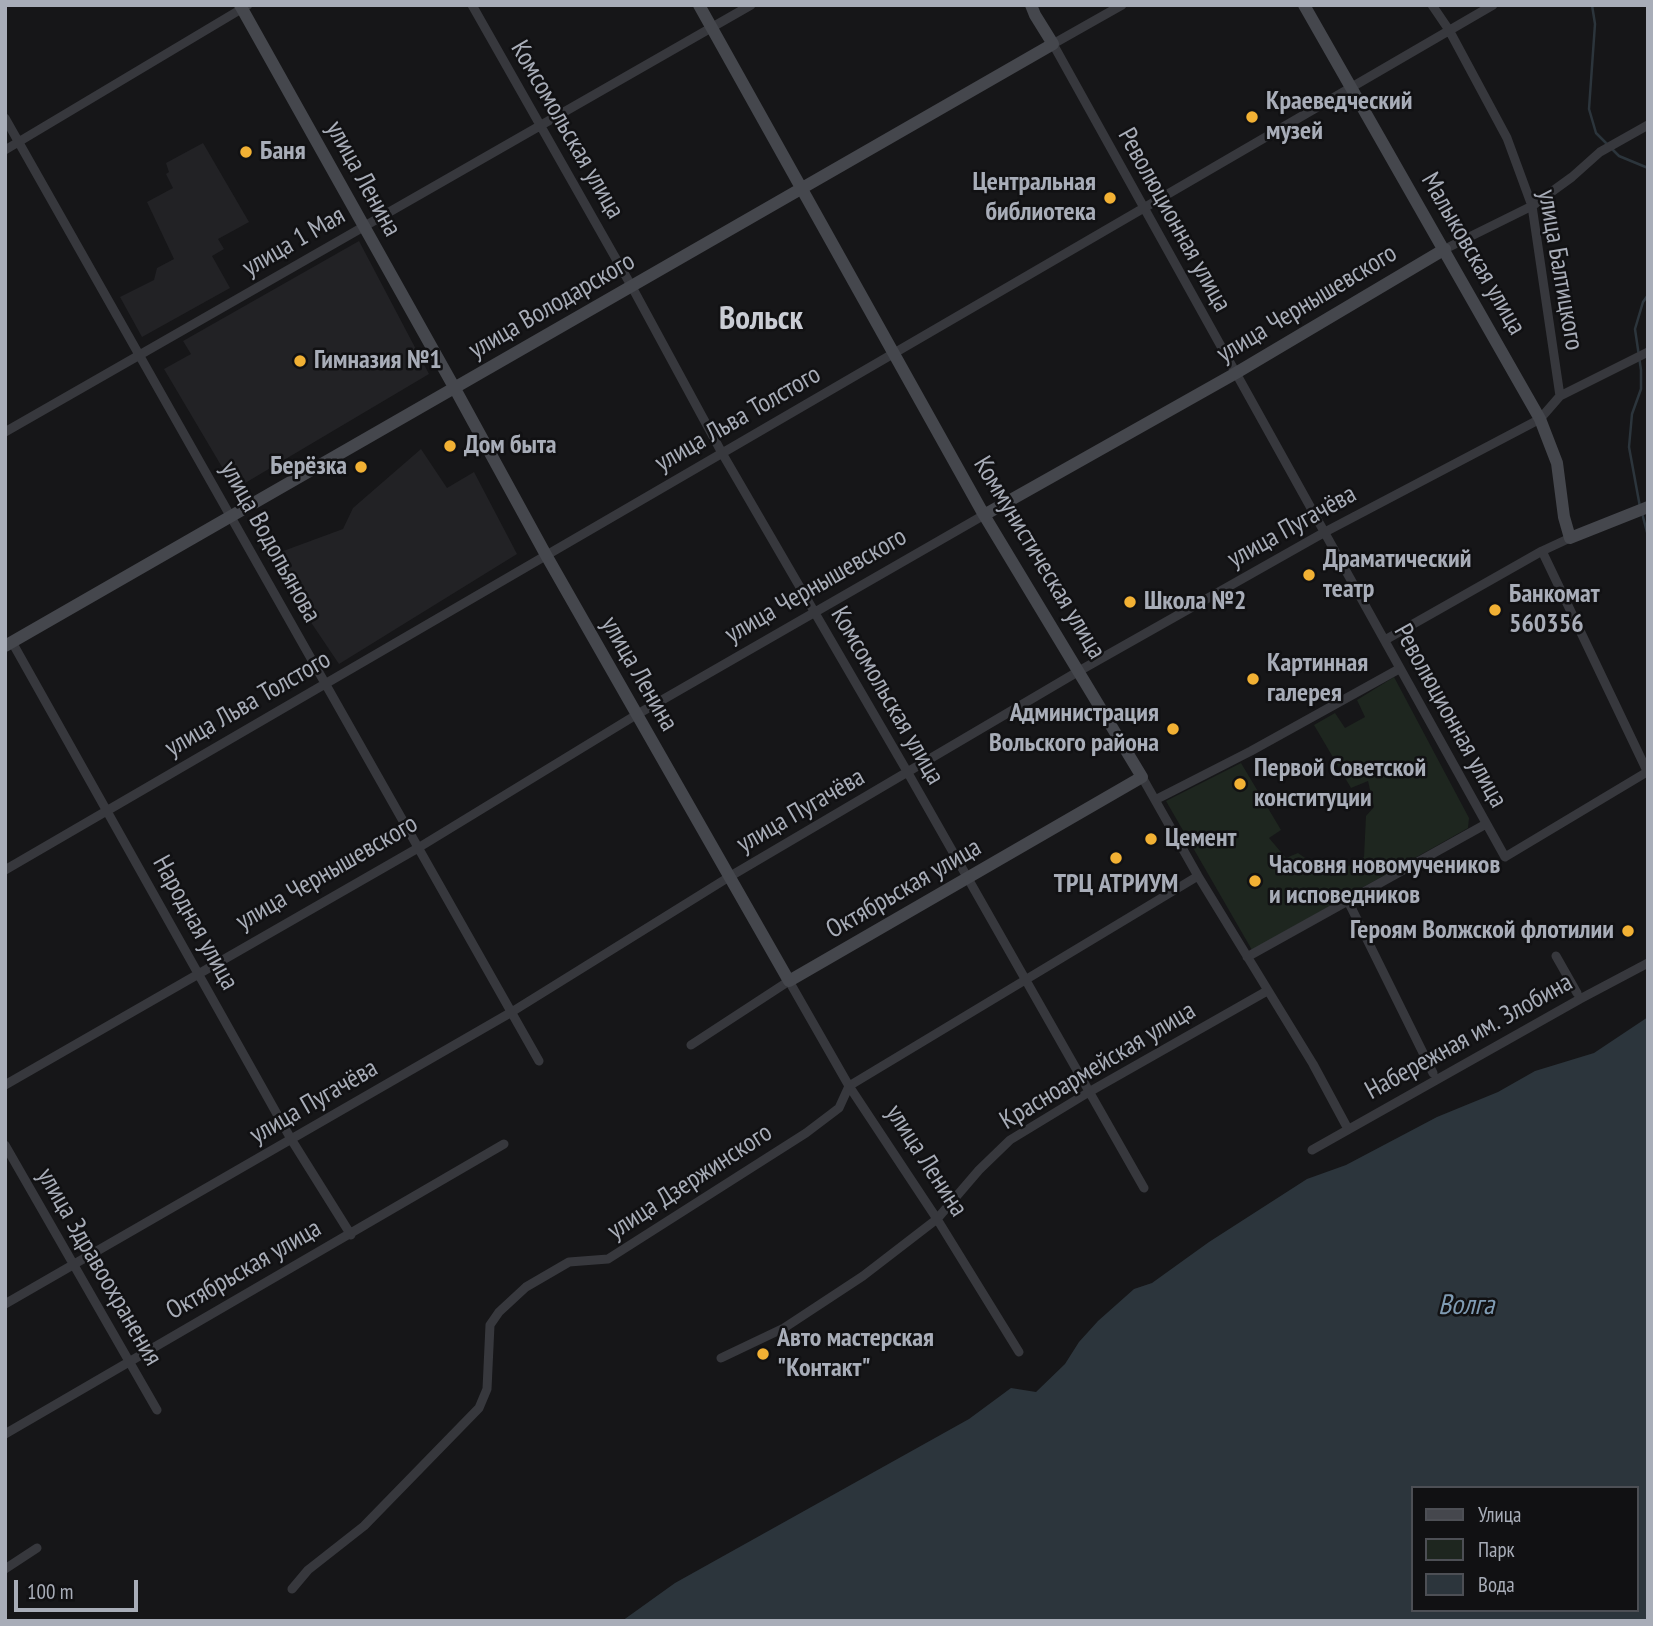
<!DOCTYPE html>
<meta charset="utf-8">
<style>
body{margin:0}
#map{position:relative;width:1653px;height:1626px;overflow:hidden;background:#161618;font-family:"PT Sans Narrow",sans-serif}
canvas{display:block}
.frame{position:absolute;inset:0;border:7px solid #a8adb8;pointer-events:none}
.legend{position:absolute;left:1411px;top:1486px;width:228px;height:126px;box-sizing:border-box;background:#111113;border:2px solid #4d4f55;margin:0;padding:9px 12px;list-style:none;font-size:21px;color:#a8adb8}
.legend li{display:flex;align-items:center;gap:14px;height:35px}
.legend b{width:35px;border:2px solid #4d4f55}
.scale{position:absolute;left:14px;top:1580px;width:124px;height:32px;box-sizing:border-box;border:4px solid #a8adb8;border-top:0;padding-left:9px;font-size:21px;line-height:24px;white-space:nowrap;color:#a8adb8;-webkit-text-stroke:5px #111113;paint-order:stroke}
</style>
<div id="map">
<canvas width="1653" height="1626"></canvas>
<div class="frame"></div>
<ul class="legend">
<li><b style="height:9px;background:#45474d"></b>Улица</li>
<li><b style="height:19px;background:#1e261f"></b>Парк</li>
<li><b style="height:19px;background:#2c353c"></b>Вода</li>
</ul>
<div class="scale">100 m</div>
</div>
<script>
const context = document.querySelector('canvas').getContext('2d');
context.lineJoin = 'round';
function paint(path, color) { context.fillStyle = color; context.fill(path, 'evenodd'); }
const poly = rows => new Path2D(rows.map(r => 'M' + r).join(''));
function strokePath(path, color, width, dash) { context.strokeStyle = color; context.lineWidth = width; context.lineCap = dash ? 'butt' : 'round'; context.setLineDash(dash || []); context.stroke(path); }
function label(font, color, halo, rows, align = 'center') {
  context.font = font + ' "PT Sans Narrow",sans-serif'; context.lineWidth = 5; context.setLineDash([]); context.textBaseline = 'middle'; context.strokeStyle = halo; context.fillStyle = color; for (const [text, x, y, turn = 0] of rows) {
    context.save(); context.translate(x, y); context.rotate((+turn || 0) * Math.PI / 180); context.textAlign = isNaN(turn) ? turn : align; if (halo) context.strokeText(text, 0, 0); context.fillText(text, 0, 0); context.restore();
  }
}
paint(poly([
 [203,143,249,222,218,239,224,249,212,256,230,288,142,337,120,297,154,280,157,268,174,259,147,202,173,188,166,174,169,172,166,163],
 [359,241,429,374,235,489,164,369,191,354,183,341],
 [421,449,447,488,474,472,517,554,339,664,267,557,343,529,353,508]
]), '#222225');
paint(poly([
 [1394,677,1469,818,1468,828,1252,950,1166,801,1241,763,1281,830,1269,838,1286,858,1298,853,1331,876,1364,857,1366,816,1374,807,1368,781,1351,788,1314,725,1335,713,1345,728,1365,717,1357,700]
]), '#1e261f');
paint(poly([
 [1648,1017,1648,1621,622,1621,675,1583,969,1419,1011,1388,1036,1392,1065,1364,1079,1342,1098,1321,1134,1289,1152,1283,1209,1242,1307,1179,1346,1165,1437,1117,1498,1092,1535,1071,1594,1053],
 [1413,1488,1637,1488,1637,1610,1413,1610]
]), '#2c353c');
strokePath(poly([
 [1592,5,1595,24,1589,109,1596,133,1619,156,1648,168],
 [1640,507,1629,447,1632,414,1641,389,1641,370,1635,329,1643,302,1648,295],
 [1642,513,1648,536]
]), '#2c353c', 2.5);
strokePath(poly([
 [472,5,632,287,722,453,908,773,1144,1188],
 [1122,5,1053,44,1505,857,1647,772],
 [1432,5,1449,30,1507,138,1532,206,1560,396],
 [5,118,539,1061],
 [5,150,248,5],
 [1445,249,1532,206,1572,177,1600,152,1648,125],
 [5,432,751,5],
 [1542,551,1648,773],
 [1385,640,1542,551,1570,538],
 [12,642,291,1139,351,1235],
 [1142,777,1198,876,1313,1064,1348,1129],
 [1155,800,1251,751,1399,669],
 [5,870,1493,5],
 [1348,901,1433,1073],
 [1556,956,1577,993],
 [1247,957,1486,824],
 [691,1045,789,981,849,1086,937,1219,1019,1352],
 [5,1085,418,848,636,715,984,515],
 [5,1145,157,1410],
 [1312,1150,1580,999,1648,963],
 [5,1304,510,1013,729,877,1079,671,1325,532,1540,419,1560,396,1648,352],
 [721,1358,784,1328,863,1276,937,1219,979,1170,1010,1140,1089,1092,1267,991],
 [5,1434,504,1144],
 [5,1569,37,1548],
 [292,1589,308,1570,364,1526,479,1408,487,1389,490,1325,499,1312,526,1287,569,1262,608,1259,806,1133,839,1108,849,1086,1198,876]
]), '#37383d', 9);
strokePath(poly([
 [240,5,454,387,546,555,789,981,1142,777,984,515,699,5],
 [1304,5,1540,419,1557,463,1564,517,1570,538,1648,507],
 [984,515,1236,373,1445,249],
 [5,646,1053,44,1035,15,1031,5]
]), '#45474d', 12);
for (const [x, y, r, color] of [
 [1252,117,7,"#f2b134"],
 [246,152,7,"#f2b134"],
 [1110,198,7,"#f2b134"],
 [300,361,7,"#f2b134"],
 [450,446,7,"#f2b134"],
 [361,467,7,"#f2b134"],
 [1309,575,7,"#f2b134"],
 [1130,602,7,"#f2b134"],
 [1495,610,7,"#f2b134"],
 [1253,679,7,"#f2b134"],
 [1173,729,7,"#f2b134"],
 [1240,784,7,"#f2b134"],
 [1151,839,7,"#f2b134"],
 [1116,858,7,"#f2b134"],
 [1255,881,7,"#f2b134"],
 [1628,931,7,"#f2b134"],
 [763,1354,7,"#f2b134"]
]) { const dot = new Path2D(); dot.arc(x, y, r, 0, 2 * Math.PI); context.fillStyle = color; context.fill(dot); strokePath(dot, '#111113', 2.5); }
label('bold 26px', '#a8adb8', '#111113', [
 ["Краеведческий",1266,102],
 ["музей",1266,132],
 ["Баня",260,152],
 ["Центральная",1096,183,"right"],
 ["библиотека",1096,213,"right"],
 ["Гимназия №1",314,361],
 ["Дом быта",464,446],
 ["Берёзка",347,467,"right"],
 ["Драматический",1323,560],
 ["театр",1323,590],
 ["Банкомат",1509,595],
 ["560356",1509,625],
 ["Школа №2",1144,602],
 ["Картинная",1267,664],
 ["галерея",1267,694],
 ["Администрация",1159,714,"right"],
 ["Вольского района",1159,744,"right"],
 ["Первой Советской",1254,769],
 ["конституции",1254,799],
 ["Цемент",1165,839],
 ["Часовня новомучеников",1269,866],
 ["и исповедников",1269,896],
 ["ТРЦ АТРИУМ",1116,885,"center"],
 ["Героям Волжской флотилии",1614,931,"right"],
 ["Авто мастерская",777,1339],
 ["\"Контакт\"",777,1369]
], 'left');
label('26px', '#a8adb8', '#111113', [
 ["Комсомольская улица",567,130,60],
 ["улица Ленина",363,179,61],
 ["Революционная улица",1174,220,61],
 ["улица 1 Мая",294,242,-30],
 ["Малыковская улица",1473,254,60],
 ["улица Балтицкого",1560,270,80],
 ["улица Чернышевского",1307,304,-31],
 ["улица Володарского",552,306,-30],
 ["улица Льва Толстого",738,419,-30],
 ["улица Пугачёва",1292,527,-29],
 ["улица Водопьянова",270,542,61],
 ["Коммунистическая улица",1039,558,59],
 ["улица Чернышевского",816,586,-30],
 ["улица Ленина",639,674,60],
 ["Комсомольская улица",887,696,60],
 ["улица Льва Толстого",248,704,-30],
 ["Революционная улица",1450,716,61],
 ["улица Пугачёва",801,811,-30],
 ["улица Чернышевского",327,873,-30],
 ["Октябрьская улица",904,889,-30],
 ["Народная улица",195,923,61],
 ["Набережная им. Злобина",1469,1037,-29],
 ["Красноармейская улица",1098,1066,-31],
 ["улица Пугачёва",314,1102,-30],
 ["улица Ленина",926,1161,57],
 ["улица Дзержинского",690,1182,-33],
 ["улица Здравоохранения",99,1267,60],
 ["Октябрьская улица",244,1270,-30]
]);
label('italic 28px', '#7f9bb3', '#111113', [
 ["Волга",1466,1306]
]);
label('bold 33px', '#c9ccd4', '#111113', [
 ["Вольск",761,320]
]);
</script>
